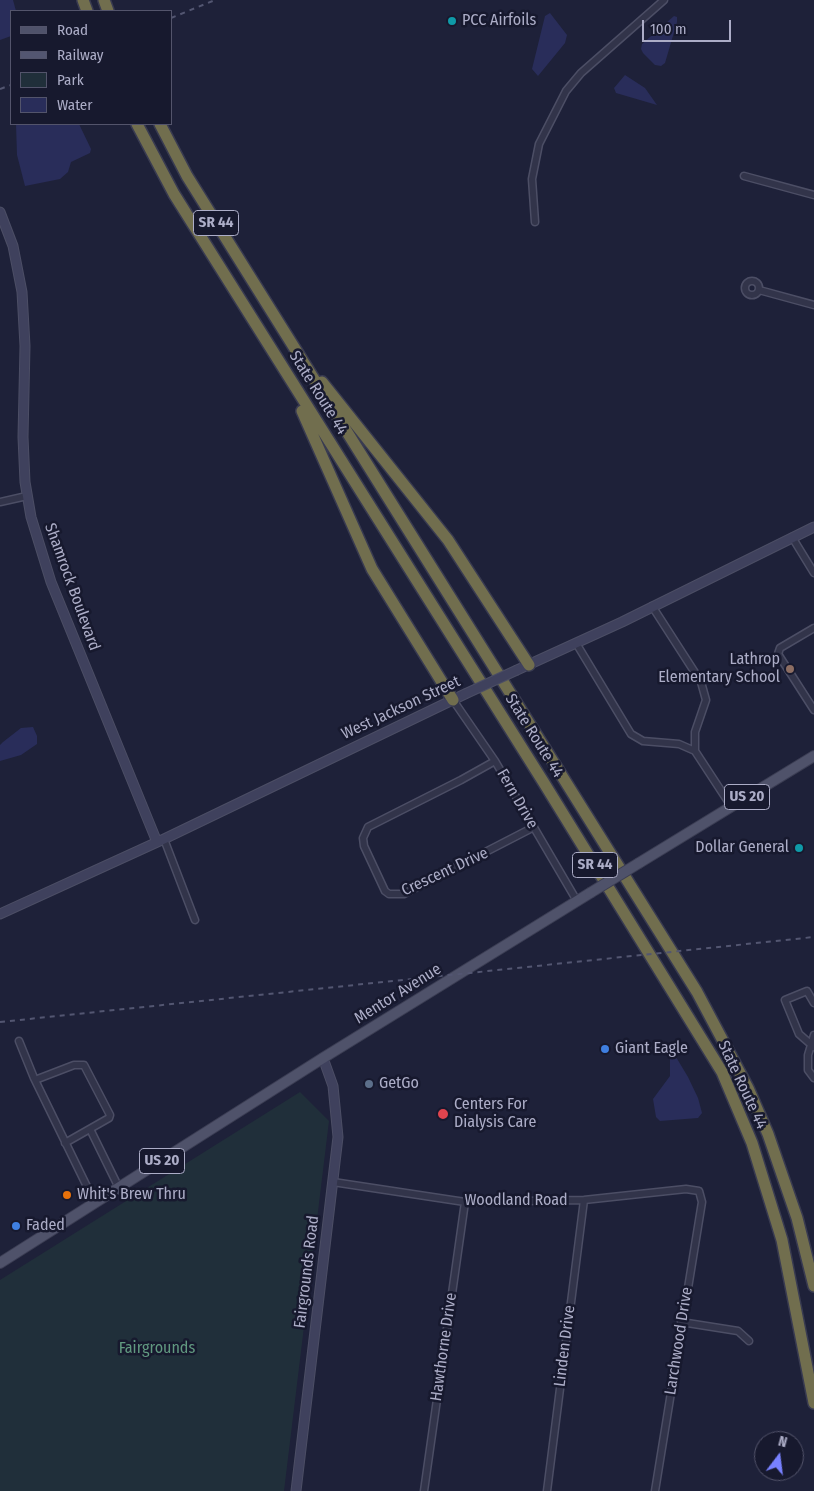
<!DOCTYPE html>
<style>
body{margin:0}
#map{position:relative;width:814px;height:1491px;overflow:hidden;background:#1e2139;font-family:"Fira Sans Condensed",sans-serif}
canvas{display:block}
.legend{position:absolute;left:10px;top:10px;width:162px;height:115px;box-sizing:border-box;background:#17192e;border:1px solid #53546b;margin:0;padding:6px 9px;list-style:none;font-size:15px;color:#acadc7}
.legend li{display:flex;align-items:center;gap:10px;height:25px}
.legend b{width:25px;border:1px solid #53546b}
.north{position:absolute;left:754px;top:1431px;width:50px;height:50px;box-sizing:border-box;background:#17192e;border:1px solid #53546b;border-radius:50%;rotate:15deg;font-size:14px;font-weight:700;line-height:20px;text-align:center;color:#acadc7}
.north::after{content:'';display:block;margin:auto;width:18px;height:22px;background:#7881ff;clip-path:polygon(50% 0,100% 100%,50% 72%,0 100%)}
.scale{position:absolute;left:642px;top:20px;width:89px;height:22px;box-sizing:border-box;border:2px solid #acadc7;border-top:0;padding-left:6px;font-size:15px;line-height:18px;white-space:nowrap;color:#acadc7;-webkit-text-stroke:4px #17192e;paint-order:stroke}
</style>
<div id="map">
<canvas width="814" height="1491"></canvas>
<ul class="legend">
<li><b style="height:6px;background:#4f526a"></b>Road</li>
<li><b style="height:6px;background:#535671"></b>Railway</li>
<li><b style="height:14px;background:#202f3a"></b>Park</li>
<li><b style="height:14px;background:#292d5a"></b>Water</li>
</ul>
<div class="north">N</div>
<div class="scale">100 m</div>
</div>
<script>
const context = document.querySelector('canvas').getContext('2d');
context.lineJoin = 'round';
function paint(path, color) { context.fillStyle = color; context.fill(path, 'evenodd'); }
const poly = rows => new Path2D(rows.map(r => 'M' + r).join(''));
function strokePath(path, color, width, dash) { context.strokeStyle = color; context.lineWidth = width; context.lineCap = dash ? 'butt' : 'round'; context.setLineDash(dash || []); context.stroke(path); }
function label(font, color, halo, rows, align = 'center') {
  context.font = font + ' "Fira Sans Condensed",sans-serif'; context.lineWidth = 5; context.setLineDash([]); context.textBaseline = 'middle'; context.strokeStyle = halo; context.fillStyle = color; for (const [text, x, y, turn = 0] of rows) {
    context.save(); context.translate(x, y); context.rotate((+turn || 0) * Math.PI / 180); context.textAlign = isNaN(turn) ? turn : align; if (halo) context.strokeText(text, 0, 0); context.fillText(text, 0, 0); context.restore();
  }
}
paint(poly([
 [300,1092,329,1121,284,1491,0,1491,0,1280]
]), '#202f3a');
paint(poly([
 [0,0,13,0,16,11,11,11,11,36,0,40],
 [550,13,567,35,565,43,538,76,532,69,545,16],
 [674,16,677,17,677,22,665,63,661,66,655,65,643,53,641,49,642,44],
 [625,75,645,88,657,105,616,93,614,88],
 [16,124,79,124,91,149,90,153,71,162,68,172,60,179,25,186,17,155],
 [33,727,37,736,37,744,21,755,0,761,0,745,3,742,21,728],
 [673,1052,688,1077,698,1098,702,1113,698,1118,660,1121,656,1117,653,1099,670,1076,670,1055]
]), '#292d5a');
const street = poly([
 [744,176,814,195],
 [535,222,532,179,539,144,566,91,581,73,664,0],
 '745 288a7 7 0 1 1 14 0a7 7 0 1 1-14 0Z',
 [759,290,814,305],
 [0,502,27,496],
 [792,537,814,573],
 [652,606,701,682,706,700,695,732,695,751,731,806],
 [814,628,780,648,778,654,814,710],
 [576,643,631,734,643,741,679,744,695,751],
 [453,700,495,761,577,901],
 [495,761,461,780,368,827,363,838,364,846,385,891,389,894,404,894,534,827],
 [164,839,195,920],
 [814,1003,807,991,785,1000,799,1034,814,1047],
 [814,1035,808,1055,808,1070,814,1078],
 [19,1041,34,1078,95,1203],
 [35,1080,74,1065,84,1065,110,1115,109,1118,65,1143],
 [90,1129,119,1188],
 [333,1182,465,1202,584,1200,686,1189,699,1191,702,1202,655,1491],
 [681,1322,738,1331,749,1341],
 [424,1491,465,1202],
 [547,1491,584,1200]
]);
const secondary = poly([
 [0,212,13,246,22,292,25,346,23,437,25,482,31,517,51,582,157,842],
 [517,670,622,622,814,527],
 [0,914,164,839,465,694],
 [296,1491,338,1137,333,1086,323,1058]
]);
const primary = poly([
 [639,863,814,756],
 [0,1263,323,1058,590,893]
]);
const highway = poly([
 [83,0,87,11],
 [104,0,108,11],
 [137,124,174,194,544,783,722,1072,752,1143,782,1240,814,1403],
 [160,124,187,176,697,992,748,1088,768,1134,797,1218,814,1286],
 [322,382,448,540,529,665],
 [302,411,372,569,453,700]
]);
strokePath(street, '#4c4e65', 9);
strokePath(secondary, '#4c4e65', 11);
strokePath(primary, '#3b3d53', 12);
strokePath(highway, '#393b51', 14);
strokePath(street, '#32344a', 6);
strokePath(secondary, '#3f415d', 9);
strokePath(primary, '#4f526a', 10);
strokePath(highway, '#716e4e', 11);
strokePath(poly([
 [171,18,215,0],
 [0,89,11,85],
 [0,1022,814,937]
]), '#535671', 2, [5, 5]);
const secondaryBridge = poly([
 [465,694,517,670]
]);
const primaryBridge = poly([
 [590,893,639,863]
]);
strokePath(secondaryBridge, '#4c4e65', 11, []);
strokePath(primaryBridge, '#3b3d53', 12, []);
strokePath(secondaryBridge, '#3f415d', 9);
strokePath(primaryBridge, '#4f526a', 10);
for (const [x, y, r, color] of [
 [452,21,5,"#0f9aa8"],
 [790,669,5,"#8d6e63"],
 [799,848,5,"#0f9aa8"],
 [605,1049,5,"#3f7fe0"],
 [369,1084,5,"#5c6f8a"],
 [443,1114,6,"#e0444e"],
 [67,1195,5,"#e8710a"],
 [16,1226,5,"#3f7fe0"]
]) { const dot = new Path2D(); dot.arc(x, y, r, 0, 2 * Math.PI); context.fillStyle = color; context.fill(dot); strokePath(dot, '#17192e', 2); }
for (const [x, y, w] of [
 [216,223,45],
 [747,797,45],
 [595,865,45],
 [162,1161,45]
]) { const box = new Path2D(); box.roundRect(x - w / 2, y - 12.5, w, 25, 4); context.fillStyle = '#17192e'; context.fill(box); strokePath(box, '#acadc7', 1); }
label('bold 15px', '#acadc7', null, [
 ["SR 44",216,223],
 ["US 20",747,797],
 ["SR 44",595,865],
 ["US 20",162,1161]
]);
label('16px', '#acadc7', '#17192e', [
 ["PCC Airfoils",462,21],
 ["Lathrop",780,660,"right"],
 ["Elementary School",780,678,"right"],
 ["Dollar General",789,848,"right"],
 ["Giant Eagle",615,1049],
 ["GetGo",379,1084],
 ["Centers For",454,1105],
 ["Dialysis Care",454,1123],
 ["Whit's Brew Thru",77,1195],
 ["Faded",26,1226]
], 'left');
label('16px', '#acadc7', '#17192e', [
 ["State Route 44",318,393,58],
 ["Shamrock Boulevard",72,587,70],
 ["West Jackson Street",401,708,-25],
 ["State Route 44",534,736,58],
 ["Fern Drive",517,799,60],
 ["Crescent Drive",445,872,-25],
 ["Mentor Avenue",398,994,-32],
 ["State Route 44",742,1085,65],
 ["Woodland Road",516,1201],
 ["Fairgrounds Road",307,1272,-83],
 ["Larchwood Drive",679,1341,-81],
 ["Linden Drive",565,1346,-83],
 ["Hawthorne Drive",444,1347,-82]
]);
label('16px', '#619980', '#17192e', [
 ["Fairgrounds",157,1349]
]);
</script>
